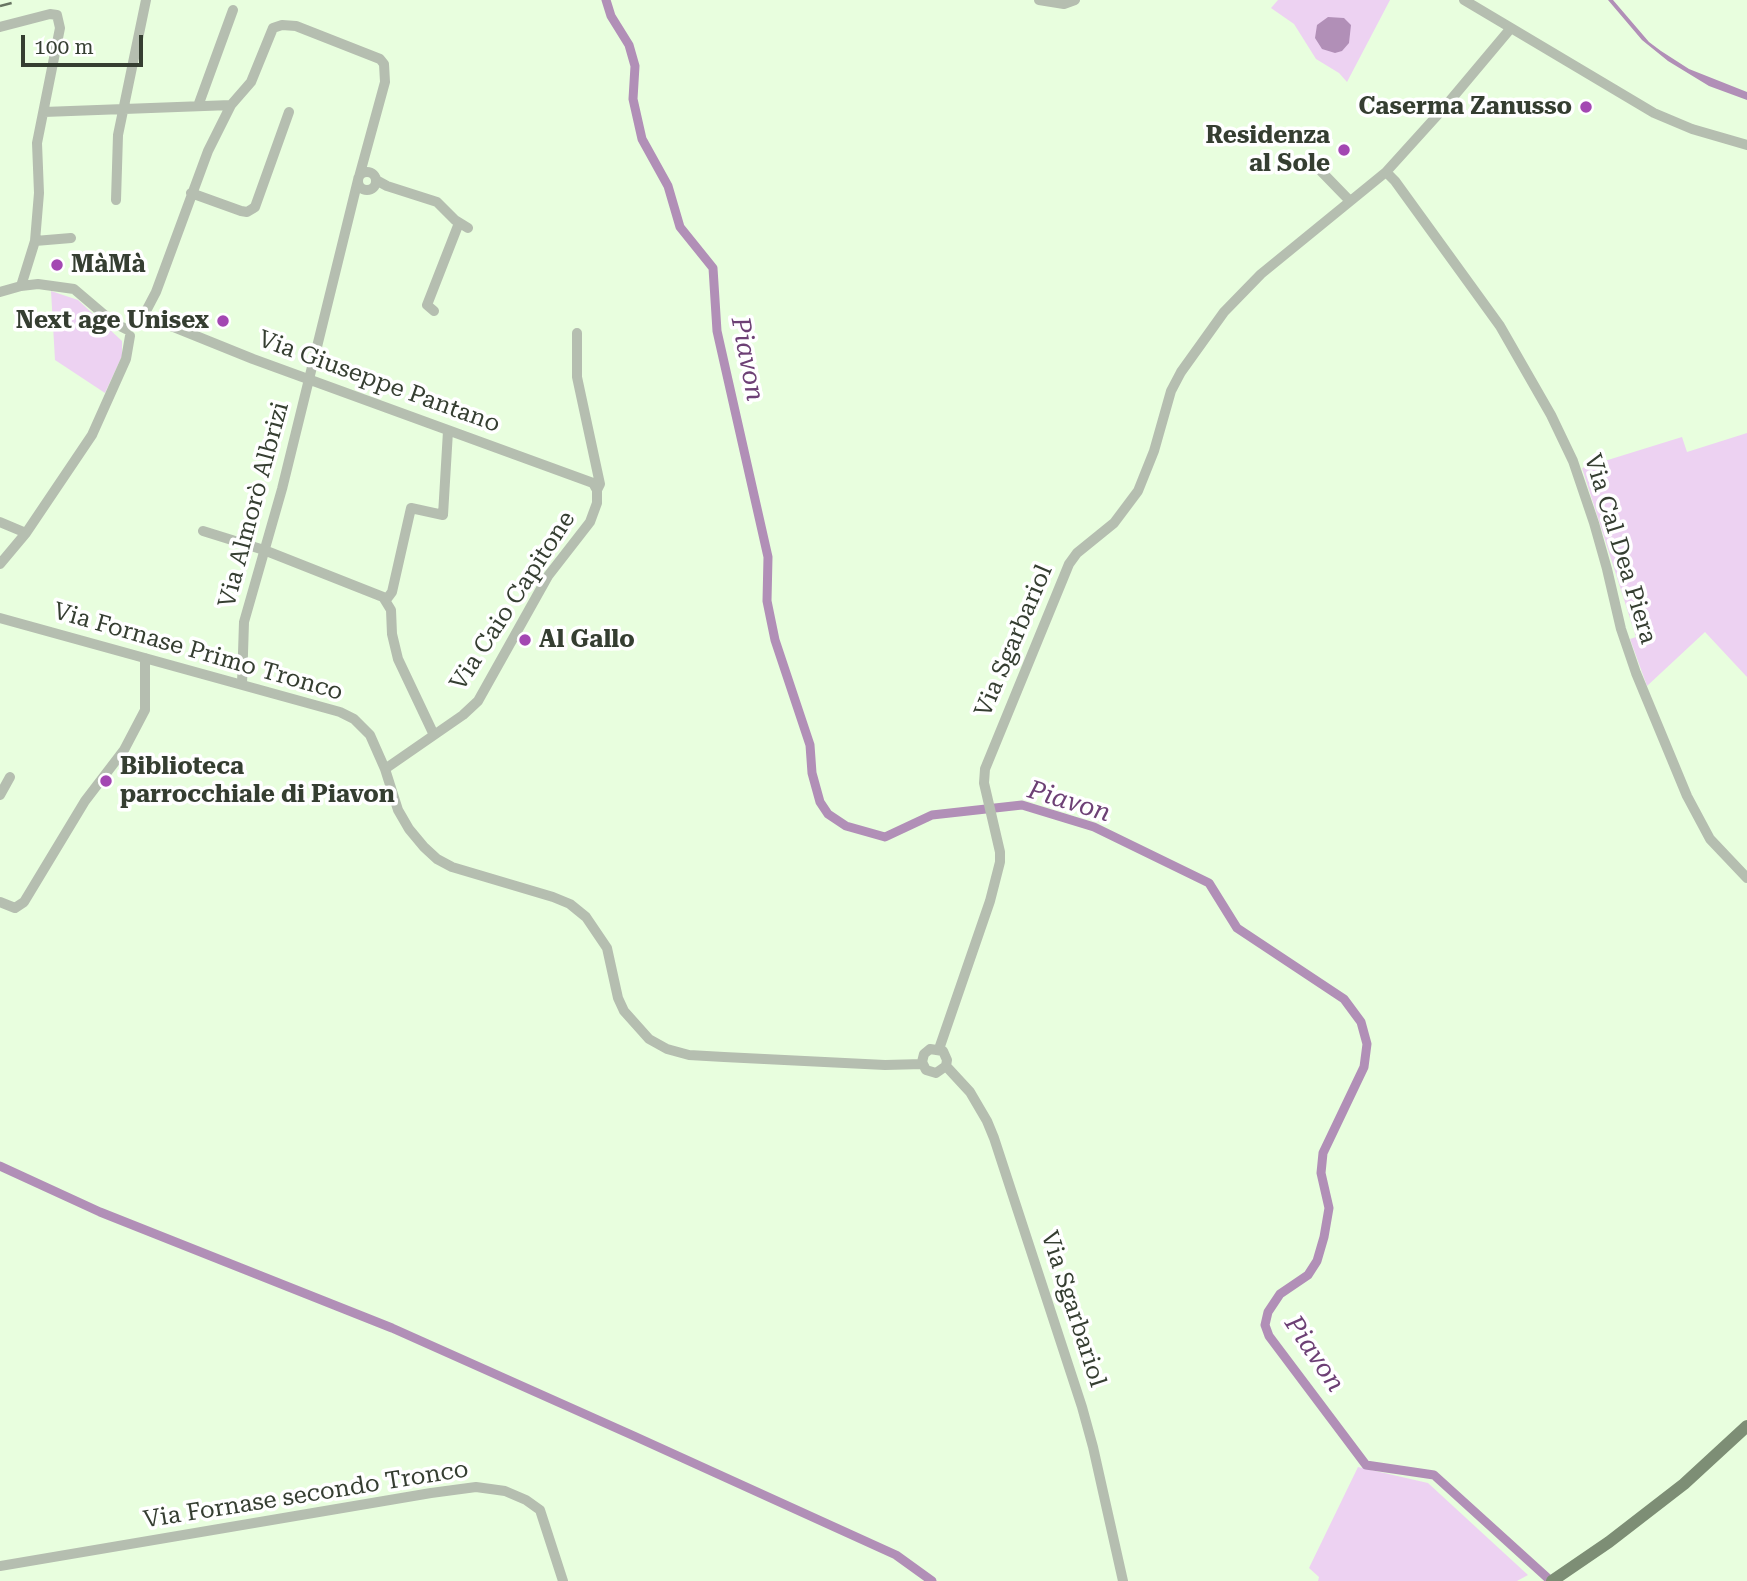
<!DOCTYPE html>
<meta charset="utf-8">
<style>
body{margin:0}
#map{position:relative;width:1747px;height:1581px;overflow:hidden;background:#e8fede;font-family:"Roboto Serif",serif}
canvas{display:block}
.scale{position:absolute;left:21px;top:35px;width:122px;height:32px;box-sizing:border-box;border:4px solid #353e31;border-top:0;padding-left:9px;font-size:21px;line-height:24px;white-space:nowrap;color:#353e31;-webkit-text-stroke:5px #fff;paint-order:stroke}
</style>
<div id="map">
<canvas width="1747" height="1581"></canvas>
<div class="scale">100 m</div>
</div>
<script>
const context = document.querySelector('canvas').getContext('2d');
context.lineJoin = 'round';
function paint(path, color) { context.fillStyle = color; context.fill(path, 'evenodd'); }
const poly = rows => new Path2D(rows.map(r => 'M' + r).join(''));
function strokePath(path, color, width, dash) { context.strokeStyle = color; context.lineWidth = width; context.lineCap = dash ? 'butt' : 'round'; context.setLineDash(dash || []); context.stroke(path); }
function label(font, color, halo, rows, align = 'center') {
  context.font = font + ' "Roboto Serif",serif'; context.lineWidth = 7; context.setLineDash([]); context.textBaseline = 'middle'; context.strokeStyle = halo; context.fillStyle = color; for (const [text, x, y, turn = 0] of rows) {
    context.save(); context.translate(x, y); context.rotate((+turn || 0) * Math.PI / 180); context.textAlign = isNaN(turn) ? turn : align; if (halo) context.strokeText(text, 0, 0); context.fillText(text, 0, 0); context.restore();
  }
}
paint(poly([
 [1278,0,1390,0,1347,82,1339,73,1316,59,1294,24,1271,8],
 [51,291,78,300,122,341,122,356,105,393,55,360],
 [1747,433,1747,677,1705,632,1647,686,1630,639,1636,637,1582,468,1682,437,1687,452],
 [1358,1467,1428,1483,1528,1575,1517,1581,1318,1581,1319,1577,1309,1568]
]), '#edd2f2');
paint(poly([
 [1608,0,1613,0,1649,42,1661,51,1689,69,1747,92,1747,100,1709,86,1668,61,1642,40],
 [1328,17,1344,18,1351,25,1349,43,1342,51,1335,53,1322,49,1315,38,1317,25]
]), '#b18fb7');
strokePath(poly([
 [606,0,611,16,629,45,635,66,633,99,642,139,668,186,680,227,713,268,717,331,768,557,767,601,775,640,810,745,812,773,820,802,828,814,846,826,885,837,932,815,1022,805,1094,827,1209,883,1237,928,1344,999,1361,1022,1367,1044,1364,1067,1323,1153,1321,1173,1329,1208,1324,1237,1317,1261,1308,1275,1280,1294,1268,1312,1265,1325,1269,1336,1366,1465,1434,1475,1551,1581],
 [0,1166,100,1212,392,1328,634,1436,896,1555,932,1581]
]), '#b18fb7', 9);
strokePath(poly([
 [1039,0,1064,4,1075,0],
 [1464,0,1654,113,1692,129,1747,145],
 [0,27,50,14,57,15,60,28,37,143,39,193,35,241,21,286],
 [198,106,233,10],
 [44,112,231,105],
 [1315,165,1350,201],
 [1386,172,1395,181,1500,326,1551,415,1573,461,1594,523,1607,569,1621,629,1636,673,1687,796,1710,839,1747,878],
 '358 181a9 9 0 1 1 18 0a9 9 0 1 1-18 0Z',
 [376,180,387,186,437,202,455,220,468,228],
 [191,193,241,211,247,212,252,209,255,207,289,112],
 [116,200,118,135,146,0],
 [35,241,71,238],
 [0,292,21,286,38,284,74,289,114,323,126,329],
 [434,311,427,305,459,223],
 [144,315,253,359,593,483,597,490],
 [135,326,145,313,156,292,208,151,231,105,251,82,273,28,282,25,296,26,380,59,384,64,385,82,359,177],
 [0,522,26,533],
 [203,531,264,550,383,597,391,610,392,634,398,659,434,735],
 [0,564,26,533,92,435,126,359,130,336],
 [386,600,392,592,411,508,443,515,448,431],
 [0,618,340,712,354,719,370,735,385,769,398,810,409,829,424,847,437,859,452,867,553,897,570,904,586,917,607,948,618,998,624,1011,649,1039,667,1049,689,1055,724,1057,885,1065,923,1064],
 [242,684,244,622,282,489,358,180],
 [385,769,463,715,478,701,548,576,590,522,597,503,597,490,600,484,577,377,577,333],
 [0,795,10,777],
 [0,902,15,908,24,902,85,801,124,750,145,710,145,658],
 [939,1049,990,901,1000,862,1000,852,984,783,985,769,1069,564,1077,553,1114,523,1138,491,1154,451,1171,391,1181,372,1224,312,1261,274,1386,172,1443,109,1511,28],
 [946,1066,936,1073,926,1070,922,1062,924,1054,930,1049,943,1051,947,1060,946,1066,970,1092,987,1121,994,1138,1082,1407,1093,1447,1123,1581],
 [0,1566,431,1493,476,1487,505,1491,526,1500,540,1510,563,1581]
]), '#b5beb0', 10);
strokePath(poly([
 [1552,1581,1609,1542,1684,1484,1747,1426]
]), '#7d8e75', 12);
strokePath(poly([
 [0,6,23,0]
]), '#687562', 2.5, [12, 12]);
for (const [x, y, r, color] of [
 [1586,107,7,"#a347b2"],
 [1344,150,7,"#a347b2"],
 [57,265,7,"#a347b2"],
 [223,321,7,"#a347b2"],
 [525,640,7,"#a347b2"],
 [106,781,7,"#a347b2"]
]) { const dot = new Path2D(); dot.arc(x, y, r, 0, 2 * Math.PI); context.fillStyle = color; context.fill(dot); strokePath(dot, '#fff', 2.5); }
label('bold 24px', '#353e31', '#fff', [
 ["Caserma Zanusso",1572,107],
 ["Residenza",1330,136],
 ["al Sole",1330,164],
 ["MàMà",71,265,"left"],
 ["Next age Unisex",209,321],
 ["Al Gallo",539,640,"left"],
 ["Biblioteca",120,767,"left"],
 ["parrocchiale di Piavon",120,795,"left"]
], 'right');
label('24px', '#353e31', '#fff', [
 ["Via Giuseppe Pantano",379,382,20],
 ["Via Almorò Albrizi",254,505,-75],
 ["Via Cal Dea Piera",1620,549,73],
 ["Via Caio Capitone",513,601,-57],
 ["Via Sgarbariol",1014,641,-67],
 ["Via Fornase Primo Tronco",198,652,16],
 ["Via Sgarbariol",1073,1309,72],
 ["Via Fornase secondo Tronco",306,1495,-9]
]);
label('italic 26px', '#6d4075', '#fff', [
 ["Piavon",747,359,79],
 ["Piavon",1069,802,17],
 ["Piavon",1314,1354,56]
]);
</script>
